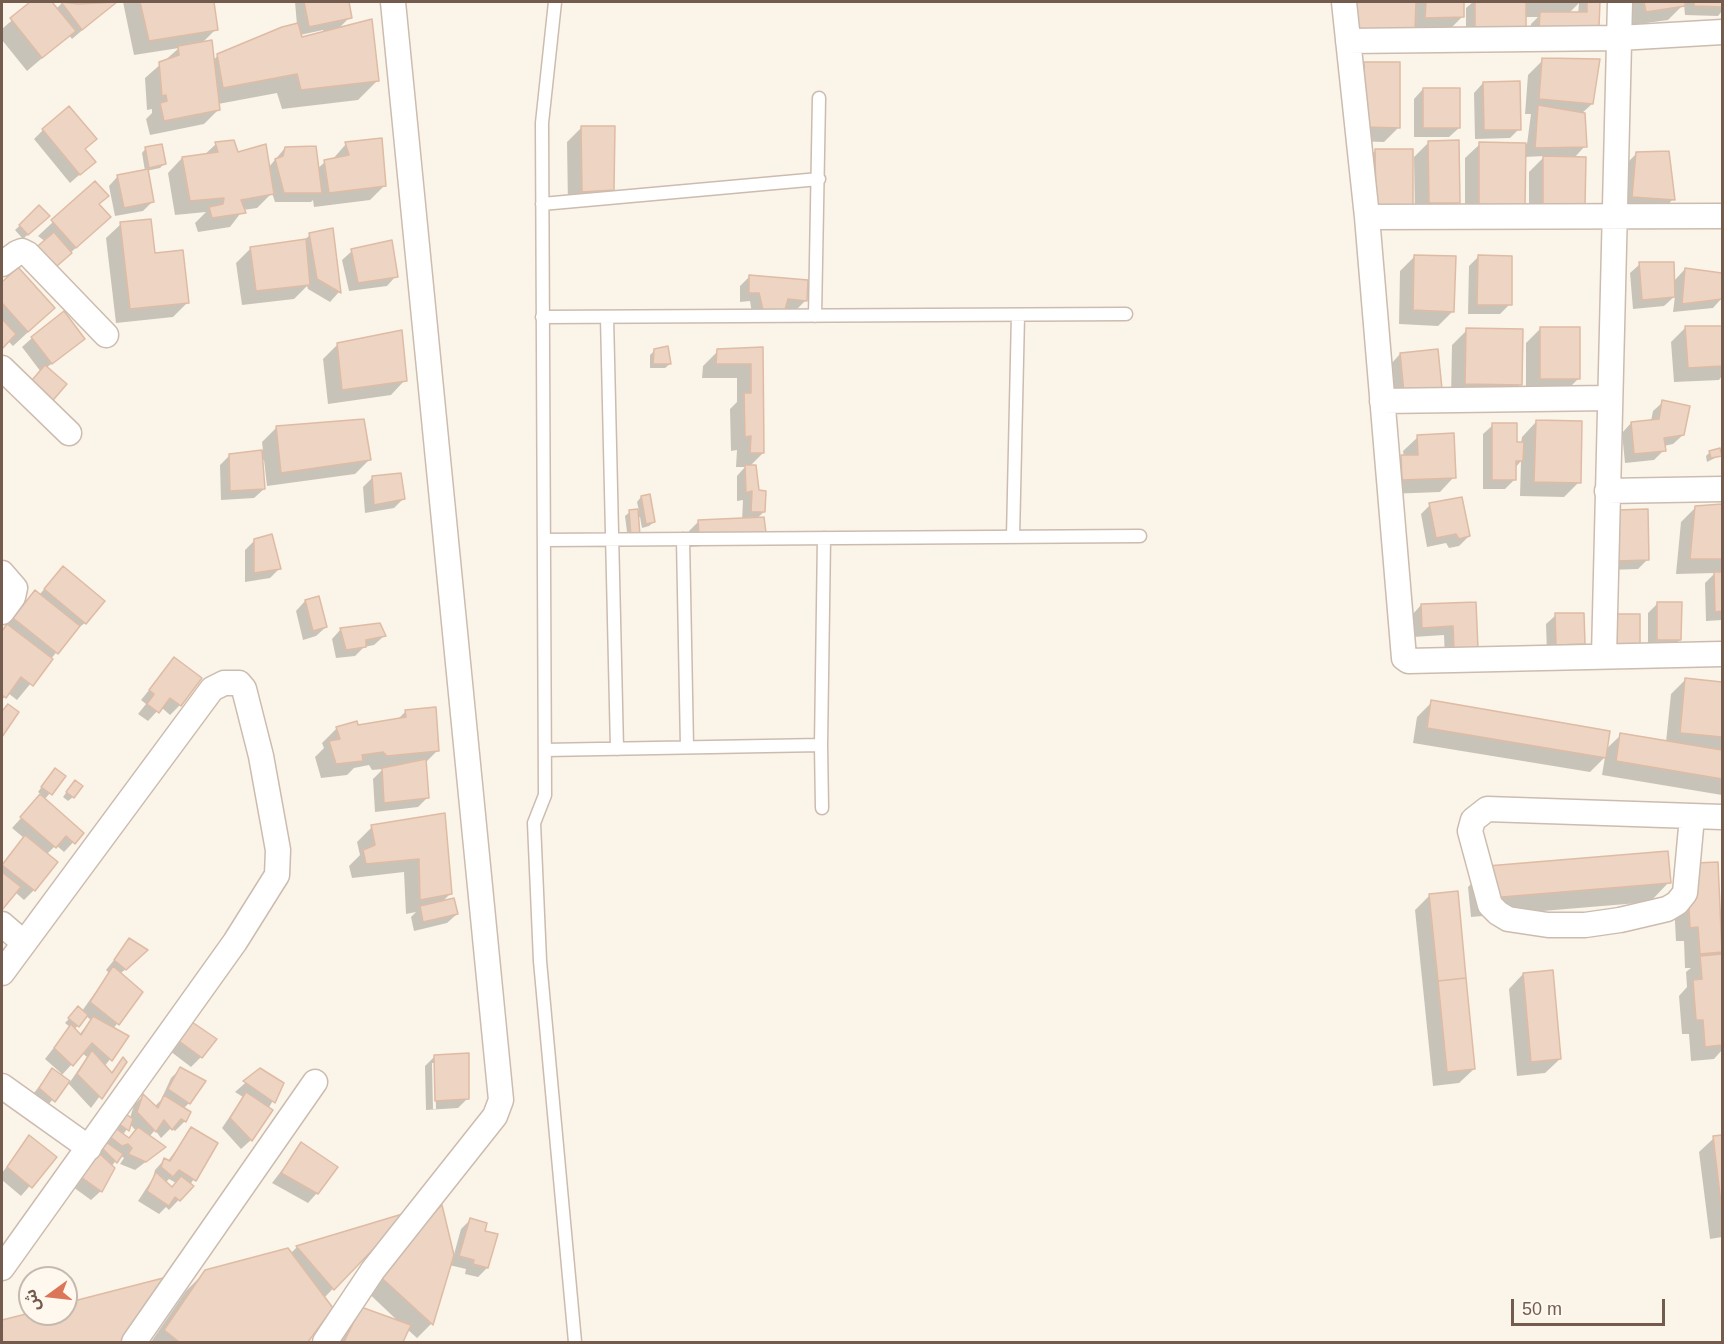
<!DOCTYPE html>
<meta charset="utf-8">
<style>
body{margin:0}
#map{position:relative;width:1724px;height:1344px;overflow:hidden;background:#fbf4e8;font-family:Arial,"Noto Sans Arabic",sans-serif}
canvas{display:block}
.frame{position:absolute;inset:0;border:3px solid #735c4e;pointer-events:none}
.north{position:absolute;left:18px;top:1266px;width:60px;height:60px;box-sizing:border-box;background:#fef8ef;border:2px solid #c6baaf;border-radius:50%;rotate:255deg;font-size:16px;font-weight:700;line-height:24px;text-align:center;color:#735c4e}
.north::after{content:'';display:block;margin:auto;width:21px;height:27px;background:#db7758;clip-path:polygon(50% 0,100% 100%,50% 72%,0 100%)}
.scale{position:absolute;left:1511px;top:1299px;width:154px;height:27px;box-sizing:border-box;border:3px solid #735c4e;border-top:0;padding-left:8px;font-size:18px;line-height:21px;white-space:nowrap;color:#735c4e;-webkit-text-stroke:4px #fef8ef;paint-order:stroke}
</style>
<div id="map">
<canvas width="1724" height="1344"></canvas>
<div class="frame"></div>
<div class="north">ش</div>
<div class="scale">50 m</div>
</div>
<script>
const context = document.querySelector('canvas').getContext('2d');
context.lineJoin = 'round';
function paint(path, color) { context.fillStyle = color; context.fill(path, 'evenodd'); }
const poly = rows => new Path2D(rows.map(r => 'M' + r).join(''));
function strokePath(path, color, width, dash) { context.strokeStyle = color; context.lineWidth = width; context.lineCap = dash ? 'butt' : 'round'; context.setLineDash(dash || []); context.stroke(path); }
paint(poly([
 [33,2,50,2,56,9,63,2,75,2,79,6,80,2,115,2,72,39,69,35,27,71,2,40,2,29],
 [123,2,212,2,216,29,202,43,213,61,218,55,297,25,295,2,348,2,350,17,338,29,378,80,358,100,282,109,277,93,218,104,218,110,204,124,150,135,146,119,152,113,152,109,147,110,145,78,179,48,134,55],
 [323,30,324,33,301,39,300,35],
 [1337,2,1463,2,1463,16,1448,31,1411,32],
 [1473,2,1598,2,1598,26,1530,38,1531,24,1538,17,1524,17,1466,36,1466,8],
 [1579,3,1578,14,1568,14],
 [1618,2,1722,2,1722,11,1718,16,1685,15,1684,4,1668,20,1632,25,1626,3],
 [1543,60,1592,104,1581,114,1585,146,1574,158,1584,206,1529,220,1529,172,1545,156,1524,157,1524,205,1465,219,1465,158,1480,144,1527,144,1531,114,1525,114,1528,75],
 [1365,63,1399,127,1384,142,1351,141,1350,78],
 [1483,83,1519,129,1510,138,1475,139,1474,93],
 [1423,89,1459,128,1449,137,1414,137,1414,99],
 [582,127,613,190,598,204,568,206,567,142],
 [43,130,84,150,94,162,70,183,34,139],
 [1429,142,1459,202,1444,217,1415,217,1414,157],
 [216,144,268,168,285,148,317,169,325,162,332,160,346,144,385,185,370,200,314,207,313,200,311,202,275,202,272,193,257,208,243,210,230,227,198,232,195,223,206,212,175,215,168,173,182,158,203,156],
 [146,148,164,164,160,168,146,171,152,202,143,211,115,216,109,186,118,176,145,171,142,153],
 [1376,150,1397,220,1361,165],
 [1637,153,1673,199,1664,209,1624,206,1627,163],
 [95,183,98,205,94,231,66,257,38,236],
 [39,208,47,216,23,239,15,230],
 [121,224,153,255,188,302,173,317,116,323,106,238],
 [331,230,339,292,330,302,308,289,307,286,294,299,242,305,236,263,251,248,303,241,310,235],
 [352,251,396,276,387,286,349,291,342,260],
 [1415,256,1453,311,1438,326,1399,324,1400,271],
 [1478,257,1510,304,1500,314,1468,314,1469,266],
 [1640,264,1673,282,1685,269,1722,274,1722,298,1713,308,1673,312,1675,296,1664,306,1633,309,1630,273],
 [18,269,39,322,13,346,8,341,2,347,2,284],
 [749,277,806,300,796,310,784,309,753,319,750,301,740,302,740,286],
 [1686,327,1722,328,1722,376,1719,380,1674,382,1671,342],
 [1540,329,1579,378,1564,393,1526,393,1526,343],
 [1467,330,1520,384,1506,399,1451,398,1452,345],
 [32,338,83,339,41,372,22,347],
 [338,344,405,380,391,395,328,404,323,359],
 [761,349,763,453,749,467,764,512,756,519,755,542,690,547,689,531,699,521,742,520,743,500,737,501,737,476,745,467,736,467,737,450,731,451,730,409,737,402,737,378,702,378,703,366,718,351],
 [655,350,670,364,665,368,650,368,650,355],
 [1400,354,1441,389,1395,402,1391,364],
 [1663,402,1683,435,1673,444,1664,446,1664,450,1654,460,1625,463,1622,433,1631,423,1651,421,1653,411],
 [1536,422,1579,482,1564,497,1520,496,1521,461,1515,468,1515,479,1505,489,1483,489,1483,434,1493,425,1515,443,1521,443,1522,437],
 [277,427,369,460,355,474,267,486,264,460,261,461,264,489,254,498,221,500,220,465,230,455,263,451,262,442],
 [1418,437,1454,477,1440,492,1388,494,1387,471,1404,457,1403,451],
 [1710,452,1721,455,1707,462,1706,456],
 [373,477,403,499,394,508,365,513,363,487],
 [641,497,654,522,649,526,642,528,640,517,637,518,639,535,628,540,625,516,630,512,639,511,637,502],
 [1430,505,1469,536,1459,546,1449,548,1446,543,1427,547,1421,514],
 [1722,506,1722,620,1706,621,1705,583,1715,573,1676,574,1681,522,1696,507],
 [1607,521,1647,560,1638,569,1608,570],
 [255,540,280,568,270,578,245,582,245,550],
 [63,568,85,623,74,631,17,700,8,693,2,700,2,631,21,607,35,592,39,595],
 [305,601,326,627,316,636,303,640,296,611],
 [1474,603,1476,649,1445,659,1444,635,1413,637,1412,615,1421,605],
 [1658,603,1680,640,1670,649,1648,649,1648,613],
 [1556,615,1583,644,1574,653,1547,654,1546,624],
 [341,629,384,636,374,645,364,647,355,656,336,658,332,639],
 [174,659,180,705,170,715,161,707,148,721,138,714,146,704,141,700],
 [1685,680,1722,683,1722,795,1602,775,1605,757,1590,772,1413,743,1417,717,1432,702,1605,750,1621,735,1666,742,1671,694],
 [406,711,437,751,425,763,428,797,418,807,375,812,373,779,383,769,372,770,369,765,354,768,347,775,321,778,315,757,324,748,322,743,337,728,397,720],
 [51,774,64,777,44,800,82,833,64,852,56,845,46,855,56,862,34,890,24,900,15,892,2,909,2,865,24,838,12,828,42,795,38,792],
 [71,786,73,797,68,801,63,797],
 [443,815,451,893,441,903,457,914,447,923,414,931,411,917,416,912,406,914,404,872,352,878,349,866,360,855,357,842,372,827],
 [1717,863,1722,941,1722,952,1719,956,1722,956,1722,1050,1714,1059,1691,1061,1689,1034,1682,1034,1679,996,1687,987,1686,972,1691,968,1685,968,1684,941,1676,941,1674,903],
 [1488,868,1669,882,1650,902,1471,917,1468,887],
 [1430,895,1474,1069,1459,1083,1433,1086,1415,910],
 [130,940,137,959,120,974,141,992,113,1029,127,1037,104,1067,110,1074,123,1059,125,1062,91,1108,67,1082,44,1110,30,1098,52,1070,62,1074,45,1059,70,1027,65,1023,79,1008,82,1011,109,973,106,970],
 [86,1016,91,1020,79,1035,74,1030],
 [82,1053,87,1057,70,1082,61,1076],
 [1523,974,1560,1059,1545,1073,1517,1076,1509,989],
 [183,1034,201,1057,191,1067,170,1051],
 [434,1057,468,1098,458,1108,426,1110,425,1066],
 [432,1063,435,1063,436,1109,433,1109],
 [181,1068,189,1103,183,1109,185,1121,175,1131,171,1128,161,1138,155,1130,149,1137,164,1148,135,1170,120,1164,124,1158,120,1155,111,1167,101,1191,91,1200,73,1187,111,1126,130,1118,134,1105,143,1096,154,1107,161,1100,171,1078],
 [130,1124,136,1131,128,1139,123,1135],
 [260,1070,282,1084,251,1140,241,1149,222,1128,243,1097,235,1092],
 [192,1129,216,1143,190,1185,192,1186,169,1210,166,1207,159,1214,138,1201,153,1178,155,1170,164,1160,167,1162],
 [169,1179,176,1183,171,1188,165,1183],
 [1722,1136,1722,1237,1710,1239,1699,1152,1714,1138],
 [29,1137,55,1157,21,1196,2,1180,2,1173],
 [302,1144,317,1193,308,1203,272,1183],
 [404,1215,324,1298,331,1308,306,1342,151,1342,186,1291,206,1271,290,1254,297,1247],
 [470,1220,483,1232,487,1268,478,1277,465,1274,466,1269,449,1265,431,1324,417,1338,407,1329,402,1342,338,1342,361,1309,400,1323,360,1285,374,1271,453,1258,461,1229],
 [167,1279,120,1342,2,1342,2,1322,31,1314,66,1314,66,1305]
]), '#0003');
const building = poly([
 [30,2,52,2,76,31,42,58,10,18,30,2],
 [61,2,79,4,117,2,82,30,61,2],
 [140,2,214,2,218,30,149,41,140,2],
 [304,2,349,2,352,18,309,27,304,2],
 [1353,2,1416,2,1415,29,1355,31,1353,2],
 [1426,2,1464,2,1464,17,1425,18,1426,2],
 [1475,2,1526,2,1526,29,1475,27,1475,2],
 [1587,2,1600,2,1599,27,1539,29,1540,12,1587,12,1587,2],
 [1644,2,1685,2,1685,6,1646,12,1644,2],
 [1694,2,1722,2,1722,7,1694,6,1694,2],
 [372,19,379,81,301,90,297,74,223,88,217,54,282,27,298,23,302,37,372,19],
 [212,40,220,110,164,121,160,103,167,101,166,95,162,96,159,62,179,55,178,46,212,40],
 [1542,58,1600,59,1593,104,1539,99,1542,58],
 [1364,62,1400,62,1400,128,1365,127,1364,62],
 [1520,81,1521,130,1484,130,1483,82,1520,81],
 [1423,88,1460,88,1460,128,1423,128,1423,88],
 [1538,105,1585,113,1587,147,1535,148,1538,105],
 [69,106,97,139,85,149,96,162,80,175,42,129,69,106],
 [581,126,615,126,614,190,582,192,581,126],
 [382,138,386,186,329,193,324,160,349,155,345,142,382,138],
 [234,140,238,152,266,144,274,194,241,200,246,213,212,218,209,207,223,204,224,198,190,201,182,157,218,152,215,142,234,140],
 [1459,140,1460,203,1429,203,1428,141,1459,140],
 [1479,142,1526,143,1525,205,1479,205,1479,142],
 [162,144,166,164,149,168,145,147,162,144],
 [316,146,322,193,284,193,275,159,283,156,285,147,316,146],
 [1375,149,1413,149,1413,206,1376,206,1375,149],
 [1669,151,1675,200,1632,197,1636,152,1669,151],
 [1543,156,1586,157,1585,206,1543,206,1543,156],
 [148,169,154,202,124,208,117,175,148,169],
 [95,181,109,196,99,204,111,217,76,248,51,220,95,181],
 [39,205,50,216,28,235,19,225,39,205],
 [151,219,155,253,183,250,189,303,130,309,120,222,151,219],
 [333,228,341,293,317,279,309,233,333,228],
 [54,232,72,253,50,272,32,251,54,232],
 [306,239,310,285,256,291,250,247,306,239],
 [392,240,398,277,358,283,351,249,392,240],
 [1414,255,1456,256,1454,312,1413,310,1414,255],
 [1478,255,1512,256,1512,305,1477,305,1478,255],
 [1639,262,1674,262,1675,297,1642,300,1639,262],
 [18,267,55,308,28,332,2,303,2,282,18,267],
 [1685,268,1722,273,1722,299,1682,304,1685,268],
 [749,275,808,280,807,301,788,299,785,310,763,310,759,293,749,293,749,275],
 [64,311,85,339,52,364,31,337,64,311],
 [2,319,16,334,2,349,2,319],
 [1685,326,1722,326,1722,366,1688,368,1685,326],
 [1540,327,1580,327,1580,379,1540,379,1540,327],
 [1466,328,1523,329,1522,385,1465,384,1466,328],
 [402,330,407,381,342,390,337,343,402,330],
 [668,346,671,364,653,364,654,349,668,346],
 [763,347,764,453,750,453,751,436,745,437,744,393,751,393,751,364,716,364,717,349,763,347],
 [1438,349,1442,389,1404,393,1400,353,1438,349],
 [45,365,67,384,48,406,26,387,45,365],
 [1662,400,1690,406,1684,435,1664,438,1666,451,1634,454,1631,422,1659,419,1662,400],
 [364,419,371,460,281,473,276,426,364,419],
 [1536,420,1582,421,1581,483,1534,482,1536,420],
 [1492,423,1517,423,1517,442,1524,442,1523,461,1516,461,1516,480,1492,480,1492,423],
 [1454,433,1456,478,1402,480,1401,455,1418,455,1417,435,1454,433],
 [1720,448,1722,456,1711,458,1709,451,1720,448],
 [262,450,265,489,230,491,229,454,262,450],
 [745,465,756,465,759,490,766,491,765,512,751,512,752,491,746,493,745,465],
 [401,473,405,499,374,505,372,476,401,473],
 [650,494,655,522,646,524,641,496,650,494],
 [1462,497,1470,536,1459,539,1456,534,1436,538,1429,503,1462,497],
 [1722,504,1722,559,1690,559,1695,506,1722,504],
 [638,509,640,536,631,537,629,510,638,509],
 [1648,509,1649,560,1617,561,1616,510,1648,509],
 [764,517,766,533,699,539,698,520,764,517],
 [272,534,281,569,254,573,254,539,272,534],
 [63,566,105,601,86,624,44,589,63,566],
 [1714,572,1722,572,1722,611,1715,612,1714,572],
 [35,590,80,626,58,654,13,618,35,590],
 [319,596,327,627,313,631,305,600,319,596],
 [1476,602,1478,649,1454,650,1453,626,1422,628,1421,604,1476,602],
 [1657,602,1682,602,1681,640,1657,640,1657,602],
 [1555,613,1584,613,1585,644,1556,645,1555,613],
 [1615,614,1640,614,1640,646,1615,646,1615,614],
 [380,623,386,636,366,640,366,647,346,650,340,628,380,623],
 [7,624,53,659,33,686,21,677,6,698,2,695,2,631,7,624],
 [174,657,202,678,181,706,170,698,159,713,147,704,154,694,149,690,174,657],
 [1685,678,1722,682,1722,737,1680,733,1685,678],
 [1431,700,1610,731,1606,758,1427,728,1431,700],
 [8,704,19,712,2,737,2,709,3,710,8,704],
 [436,707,439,751,387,756,383,752,362,755,363,761,336,764,329,741,340,739,336,727,357,721,358,725,406,717,405,710,436,707],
 [1620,733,1722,750,1722,779,1616,761,1620,733],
 [426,759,429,798,384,803,382,768,426,759],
 [55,768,66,776,52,795,41,787,55,768],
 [75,780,83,786,74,798,66,792,75,780],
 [40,794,84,833,75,844,66,836,56,848,20,817,40,794],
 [445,813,452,894,420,900,419,859,366,864,363,850,375,845,371,825,445,813],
 [25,835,58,862,35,891,2,865,25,835],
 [1668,851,1671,883,1490,898,1487,866,1668,851],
 [1718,862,1722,952,1700,954,1698,927,1690,928,1688,887,1695,863,1718,862],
 [2,872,21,887,2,910,2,872],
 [1458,891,1466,978,1438,981,1429,894,1458,891],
 [454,898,458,914,423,922,420,906,454,898],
 [129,938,148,950,126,970,114,960,129,938],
 [1722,954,1722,1045,1705,1047,1703,1020,1696,1020,1693,980,1702,979,1700,956,1722,954],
 [113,966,143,992,119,1025,90,1002,113,966],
 [1553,970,1561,1059,1531,1062,1523,973,1553,970],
 [1466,978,1475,1069,1447,1072,1438,981,1466,978],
 [78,1006,88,1015,79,1027,68,1018,78,1006],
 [93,1016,129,1036,112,1061,92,1043,73,1066,54,1048,71,1024,81,1035,93,1016],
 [192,1022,217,1039,202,1058,179,1041,192,1022],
 [92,1050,112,1073,123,1057,127,1062,102,1099,77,1074,92,1050],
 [469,1053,469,1099,435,1101,434,1055,469,1053],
 [180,1067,206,1081,190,1104,168,1089,180,1067],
 [52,1068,70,1081,55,1102,39,1088,52,1068],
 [260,1068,284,1083,275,1103,243,1081,260,1068],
 [246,1092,273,1110,252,1141,230,1118,246,1092],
 [143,1094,158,1108,164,1095,191,1112,186,1122,181,1119,172,1130,164,1120,156,1132,137,1112,143,1094],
 [122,1111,133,1119,129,1131,115,1121,122,1111],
 [114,1127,129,1138,138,1127,166,1147,146,1162,128,1154,132,1148,128,1144,122,1146,109,1136,114,1127],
 [191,1127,218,1143,196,1181,179,1170,173,1177,161,1167,164,1158,170,1161,191,1127],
 [29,1135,57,1157,32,1188,7,1167,29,1135],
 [1722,1135,1722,1212,1713,1136,1722,1135],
 [106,1142,123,1154,117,1163,102,1148,106,1142],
 [301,1142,338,1167,318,1194,281,1173,301,1142],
 [98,1152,115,1168,102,1192,81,1177,98,1152],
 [156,1172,172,1187,181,1176,194,1186,180,1201,175,1197,169,1206,147,1191,156,1172],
 [442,1205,454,1255,433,1325,373,1270,442,1205],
 [409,1212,334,1290,296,1246,409,1212],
 [470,1218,487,1223,485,1231,498,1234,488,1268,473,1264,474,1260,459,1256,470,1218],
 [288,1248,333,1308,308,1342,179,1342,164,1330,205,1270,288,1248],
 [171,1276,122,1342,2,1342,2,1320,30,1313,66,1314,66,1303,171,1276],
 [361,1307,411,1325,403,1342,344,1342,361,1307]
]);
paint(building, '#eed4c2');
strokePath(building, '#dfbba4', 1.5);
const lane = poly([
 [555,2,542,123,545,795,534,823,540,961,575,1342],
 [542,204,819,179],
 [815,316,819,98],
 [542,317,1126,314],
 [607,317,617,749],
 [1013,537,1018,315],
 [683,539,687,747],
 [544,540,1140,536],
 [821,745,824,538],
 [545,750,821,745,822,808]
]);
const street = poly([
 [1344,2,1367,217,1404,658,1408,661,1722,654],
 [1348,41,1619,38,1722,32],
 [1367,217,1722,216],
 [2,264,17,253,22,251,28,254,106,335],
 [2,368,69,433],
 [1382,401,1609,398],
 [1607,491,1722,489],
 [2,573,15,588,13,597,2,612],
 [1604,656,1620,2],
 [1692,817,1685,893,1677,903,1667,909,1620,920,1585,925,1548,925,1508,919,1498,913,1490,905,1470,831,1473,820,1487,809,1722,817],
 [2,924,24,943],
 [2,973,212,689,224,683,239,683,244,689,261,756,278,850,277,875,235,942,2,1268],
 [2,1086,89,1148],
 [134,1342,315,1082],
 [325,1342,373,1270,495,1116,501,1100,393,2]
]);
strokePath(lane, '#ccbcaf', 15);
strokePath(street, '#ccbcaf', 27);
strokePath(lane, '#fff', 12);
strokePath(street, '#fff', 24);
</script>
